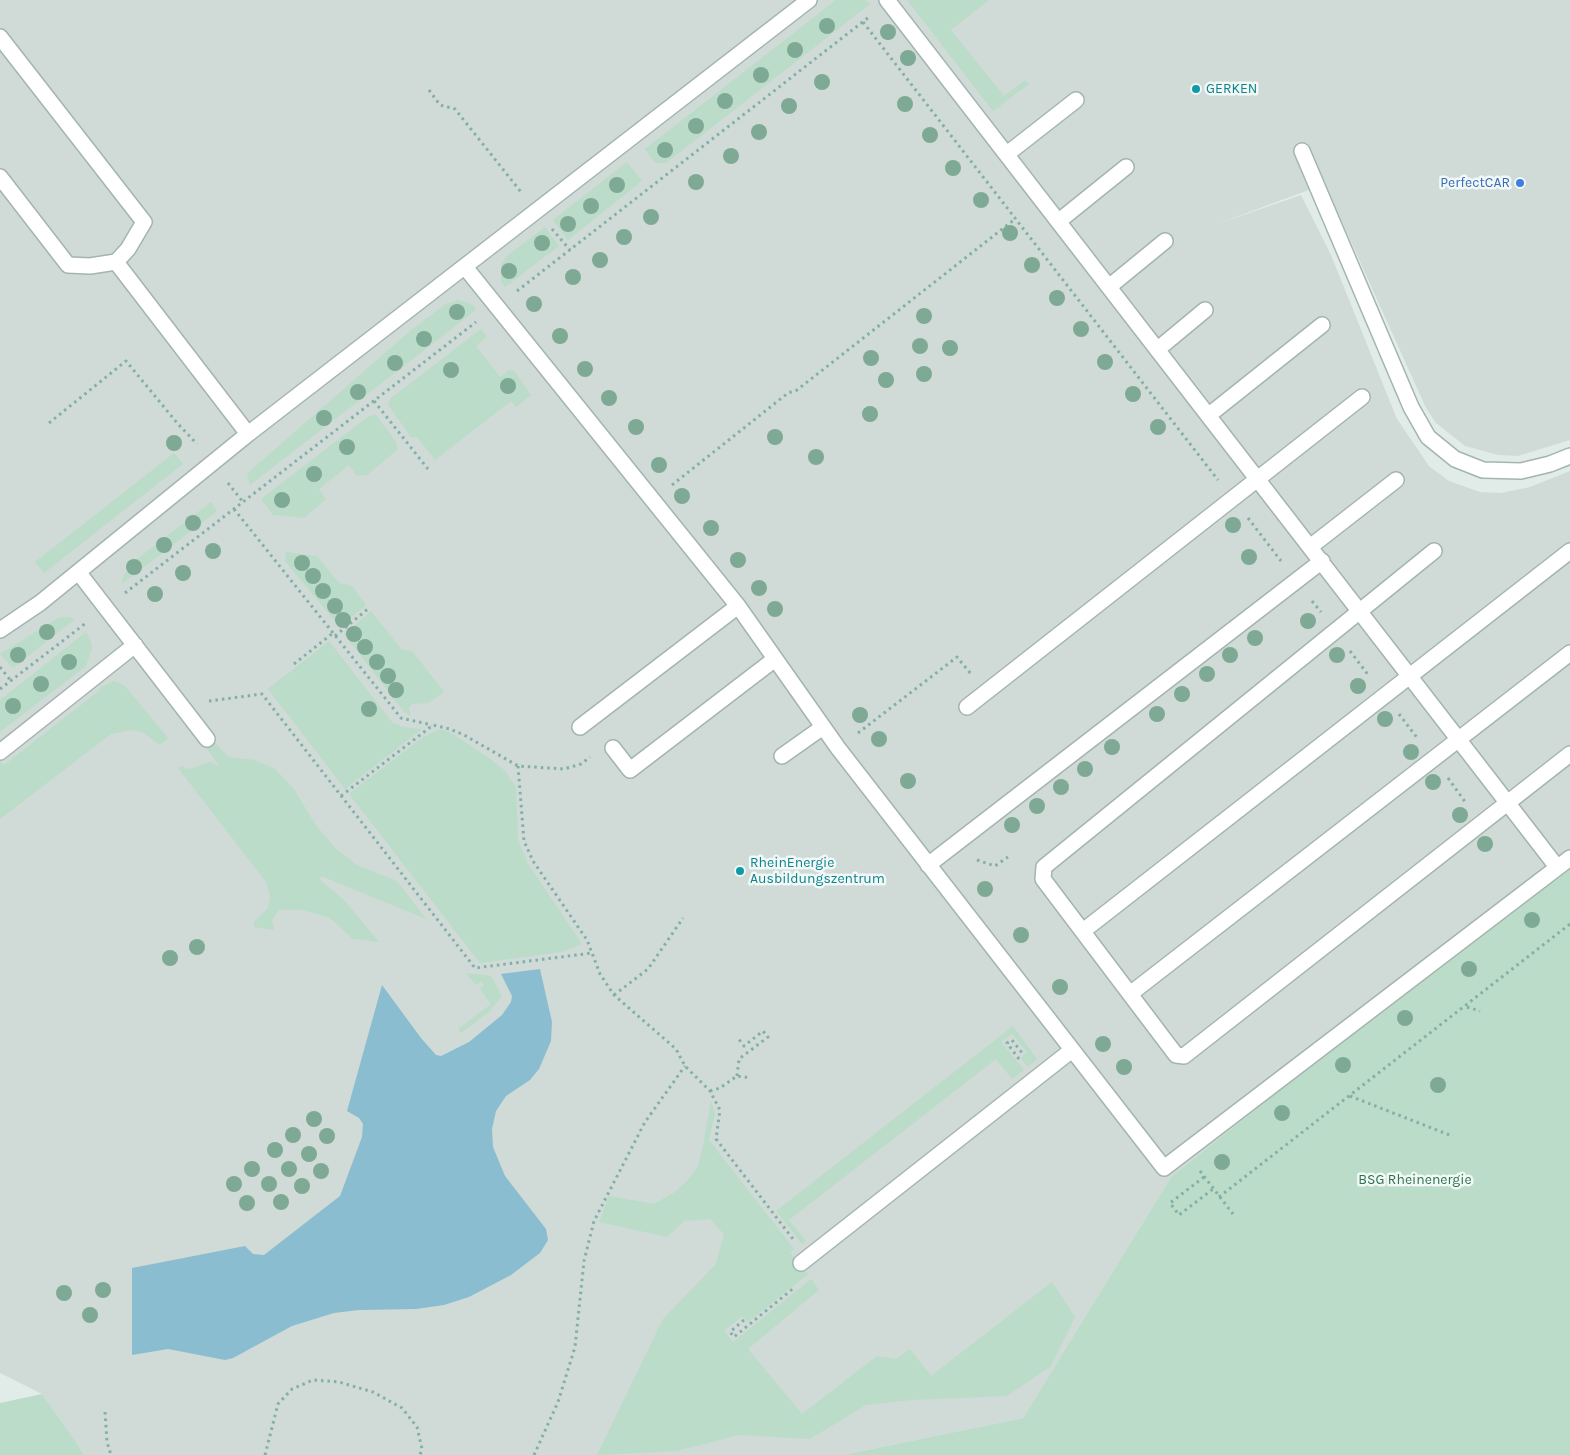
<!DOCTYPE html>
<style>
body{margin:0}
canvas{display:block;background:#e1ece8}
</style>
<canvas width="1570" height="1455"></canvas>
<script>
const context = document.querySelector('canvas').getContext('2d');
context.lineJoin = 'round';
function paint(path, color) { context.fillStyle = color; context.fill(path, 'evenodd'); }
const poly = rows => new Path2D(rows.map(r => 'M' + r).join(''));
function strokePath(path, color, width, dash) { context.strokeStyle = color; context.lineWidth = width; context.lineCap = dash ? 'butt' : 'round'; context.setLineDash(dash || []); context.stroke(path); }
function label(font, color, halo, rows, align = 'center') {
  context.font = font + ' Karla,sans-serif'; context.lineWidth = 5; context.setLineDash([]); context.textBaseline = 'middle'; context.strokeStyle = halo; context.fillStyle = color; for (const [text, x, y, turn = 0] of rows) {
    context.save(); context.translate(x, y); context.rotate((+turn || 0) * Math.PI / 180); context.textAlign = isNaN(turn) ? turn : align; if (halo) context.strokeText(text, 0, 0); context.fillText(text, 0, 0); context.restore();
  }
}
paint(poly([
 [0,0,1570,0,1570,440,1518,456,1498,455,1465,446,1436,423,1426,408,1325,184,1217,224,1301,195,1331,255,1397,419,1429,466,1449,481,1480,492,1501,493,1530,487,1570,471,1570,858,1171,1177,1023,1418,843,1455,84,1455,42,1394,0,1373]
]), '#d0dbd7');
paint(poly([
 [836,0,866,0,870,4,666,163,655,163,645,149],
 [907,0,989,0,951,30,1004,96,1025,80,1029,84,993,111],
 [627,162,642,181,568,240,553,220],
 [545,227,559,246,505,287,501,282,501,264,507,256],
 [458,300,472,304,476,310,250,485,247,475,250,471,410,331,444,305],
 [481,329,487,337,476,346,500,377,509,370,514,371,531,395,516,407,511,401,435,460,417,437,411,437,388,405,390,399],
 [376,415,397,443,397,450,367,475,357,476,349,465,319,489,326,499,304,518,273,515,261,499,369,416],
 [174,453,183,464,44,573,35,562],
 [211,502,217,511,122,584,123,577,132,563],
 [286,552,317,556,339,583,352,586,366,605,340,627,285,561],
 [371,611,401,649,412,651,444,692,428,703,412,704,409,708,411,716,404,712,344,634],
 [68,617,75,619,13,668,0,654,58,618],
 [86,632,90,639,92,648,86,666,0,732,0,700],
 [329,641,392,722,403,727,422,729,345,789,268,689],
 [114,681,124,685,168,738,160,745,142,732,131,730,111,734,0,819,0,760,4,765,100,690,99,688],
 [438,730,445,730,456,736,489,758,504,770,516,787,518,840,528,864,582,944,562,952,480,963,349,794,423,737],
 [215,742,228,757,255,760,275,769,294,789,315,824,335,848,357,865,397,881,426,919,321,876,320,880,344,900,379,942,353,939,330,918,303,910,279,910,272,920,274,930,254,927,254,922,268,908,270,896,266,882,178,768,182,766,189,769,210,762,220,766,206,748],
 [1570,858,1570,1455,843,1455,1023,1418,1171,1177],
 [466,973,491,976,502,996,489,1012,461,1033,458,1029,491,1004,480,989,484,985,481,982,476,985],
 [1013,1026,1037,1059,1028,1067,1021,1058,1027,1052,1012,1034,1001,1042,1024,1070,1012,1079,996,1059,789,1220,806,1241,802,1244,776,1211],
 [711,1101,715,1114,709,1140,794,1249,790,1253,808,1274,748,1322,742,1316,724,1331,733,1342,811,1279,819,1290,748,1349,802,1414,877,1356,896,1359,910,1349,931,1376,1052,1282,1075,1317,1051,1366,1007,1396,911,1400,866,1405,810,1439,739,1435,677,1451,597,1455,663,1319,716,1264,724,1234,710,1219,684,1221,667,1237,599,1222,609,1196,654,1204,675,1192,688,1180,697,1168,702,1151],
 [42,1394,75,1441,84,1455,0,1455,0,1403]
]), '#bbdcc8');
paint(poly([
 [540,969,552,1022,551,1041,539,1069,530,1080,506,1096,496,1111,492,1129,493,1147,505,1176,546,1229,548,1240,540,1253,511,1275,469,1297,444,1305,416,1309,359,1310,334,1313,292,1326,233,1358,225,1360,168,1349,132,1355,132,1268,245,1246,253,1254,264,1255,340,1196,362,1137,363,1124,359,1118,347,1111,382,985,421,1038,436,1055,441,1056,469,1042,502,1015,511,1002,512,996,501,974]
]), '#8abdd0');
const service = poly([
 [887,0,1557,867],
 [0,37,144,222,128,249,116,262,90,266,68,265,0,177],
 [1302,151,1411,407,1428,437,1455,459,1483,470,1521,471,1550,464,1570,456],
 [1007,154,1076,100],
 [1059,221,1126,167],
 [116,262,248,434],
 [465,267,738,606,838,748,1164,1168,1570,858],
 [1110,286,1165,241],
 [1158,349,1205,310],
 [1209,415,1322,325],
 [1310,547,1396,480],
 [1434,551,1044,867,1043,879,1176,1055,1184,1056,1570,754],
 [79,573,207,739],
 [0,630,40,603,248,434,809,0],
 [967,707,1362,397],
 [580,727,738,606],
 [613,748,630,770,775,659],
 [0,752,135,645],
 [782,756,823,727],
 [928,865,1322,561],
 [1083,931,1570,551],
 [1130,994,1570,653],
 [801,1263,1072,1050]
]);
strokePath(service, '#a4b4b0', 18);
strokePath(poly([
 [863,22,1218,480],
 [429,90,440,105,455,109,521,192],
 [552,229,570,250],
 [517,291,869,17],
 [374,401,428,469],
 [49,423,126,361,178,424,197,444],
 [228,483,243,502],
 [672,485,788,393,797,390,1015,219],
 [234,509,401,718,432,725],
 [1248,518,1281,561],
 [125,593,476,322],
 [1312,601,1321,612],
 [335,636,369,608],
 [1350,651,1369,676],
 [294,664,333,633],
 [0,667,11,681],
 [0,689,86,623],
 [209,701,262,694,475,968,592,953],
 [1399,714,1418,739],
 [858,733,957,657,971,674],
 [518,766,524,841,533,861,587,940,600,974,614,995,676,1049,685,1066,710,1091,720,1110,716,1139,793,1239],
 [1448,778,1466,803],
 [341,796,433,725,450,729,466,736,518,766,564,769,581,764,590,757],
 [977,860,995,866,1008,857],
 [614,995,648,969,683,918],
 [1467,1007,1480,1011],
 [1019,1059,1007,1043,1012,1040,1023,1054],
 [737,1076,739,1059,768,1037,763,1031,744,1046,738,1038],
 [710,1091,720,1088,737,1076,751,1078],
 [1350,1096,1452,1136],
 [1200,1171,1233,1214],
 [1204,1177,1170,1203,1179,1215,1213,1189],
 [1219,1197,1570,924],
 [744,1320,730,1332,734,1337,795,1287],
 [105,1412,107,1442,111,1455],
 [265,1455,278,1404,292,1389,313,1380,339,1382,373,1392,402,1408,417,1427,422,1449,420,1455],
 [534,1455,558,1402,575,1347,584,1261,594,1221,645,1122,685,1066]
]), '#82afa6', 3, [2.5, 4]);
strokePath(service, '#fff', 15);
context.fillStyle = '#7ea994';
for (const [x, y] of [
 [827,26],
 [888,32],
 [795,50],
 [908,58],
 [761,75],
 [822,82],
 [725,101],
 [905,104],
 [789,106],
 [696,126],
 [759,132],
 [930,135],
 [665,150],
 [731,156],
 [953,168],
 [696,182],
 [617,185],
 [981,200],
 [591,206],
 [651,217],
 [568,224],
 [1010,233],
 [624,237],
 [542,243],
 [600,260],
 [1032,265],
 [509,271],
 [573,277],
 [1057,298],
 [534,304],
 [457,312],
 [924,316],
 [1081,329],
 [560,336],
 [424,339],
 [920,346],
 [950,348],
 [871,358],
 [1105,362],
 [395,363],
 [585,369],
 [451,370],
 [924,374],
 [886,380],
 [508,386],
 [358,392],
 [1133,394],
 [609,398],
 [870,414],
 [324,418],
 [636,427],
 [1158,427],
 [775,437],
 [174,443],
 [347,447],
 [816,457],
 [659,465],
 [314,474],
 [682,496],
 [282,500],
 [193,523],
 [1233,525],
 [711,528],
 [164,545],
 [213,551],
 [1249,557],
 [738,560],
 [302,563],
 [134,567],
 [183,573],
 [313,576],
 [759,588],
 [323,591],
 [155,594],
 [335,606],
 [775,609],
 [343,620],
 [1308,621],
 [47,632],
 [354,634],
 [1255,638],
 [365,647],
 [18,655],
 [1230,655],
 [1337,655],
 [69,662],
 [377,662],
 [1207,674],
 [388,676],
 [41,684],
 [1358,686],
 [396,690],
 [1182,694],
 [13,706],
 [369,709],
 [1157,714],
 [860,715],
 [1385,719],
 [879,739],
 [1112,747],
 [1411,752],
 [1085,769],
 [908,781],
 [1433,782],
 [1061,787],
 [1037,806],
 [1460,815],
 [1012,825],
 [1485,844],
 [985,889],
 [1532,920],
 [1021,935],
 [197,947],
 [170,958],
 [1469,969],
 [1060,987],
 [1405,1018],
 [1103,1044],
 [1343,1065],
 [1124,1067],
 [1438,1085],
 [1282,1113],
 [314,1119],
 [293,1135],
 [327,1136],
 [275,1150],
 [309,1154],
 [1222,1162],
 [252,1169],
 [289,1169],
 [321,1171],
 [234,1184],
 [269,1184],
 [302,1186],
 [281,1202],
 [247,1203],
 [103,1290],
 [64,1293],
 [90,1315]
]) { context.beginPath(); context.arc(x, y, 8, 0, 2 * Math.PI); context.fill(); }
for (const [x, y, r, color] of [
 [1196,89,5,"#0f9aa8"],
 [1520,183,5,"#3f7fe0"],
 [740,871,5,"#0f9aa8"]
]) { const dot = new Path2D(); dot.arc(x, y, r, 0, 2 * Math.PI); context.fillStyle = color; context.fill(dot); strokePath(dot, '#f2f8f6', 2); }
label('14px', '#0d838f', '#f2f8f6', [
 ["GERKEN",1206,89],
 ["RheinEnergie",750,863],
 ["Ausbildungszentrum",750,879]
], 'left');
label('14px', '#366cbe', '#f2f8f6', [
 ["PerfectCAR",1510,183]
], 'right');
label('14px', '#2d724f', '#f2f8f6', [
 ["BSG Rheinenergie",1415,1180]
]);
</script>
